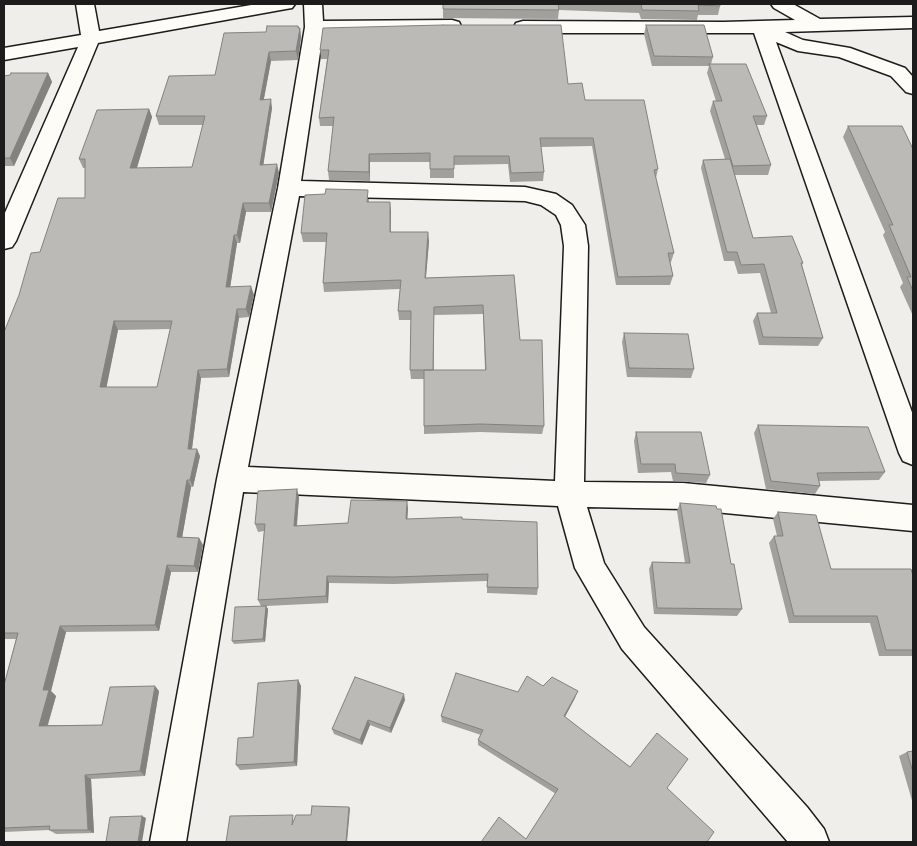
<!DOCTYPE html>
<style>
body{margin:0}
#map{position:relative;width:917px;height:846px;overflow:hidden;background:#f0eeea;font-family:"Gochi Hand",sans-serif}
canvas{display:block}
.frame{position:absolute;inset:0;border:5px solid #1c1c1c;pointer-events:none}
</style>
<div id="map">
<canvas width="917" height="846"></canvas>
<div class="frame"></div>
</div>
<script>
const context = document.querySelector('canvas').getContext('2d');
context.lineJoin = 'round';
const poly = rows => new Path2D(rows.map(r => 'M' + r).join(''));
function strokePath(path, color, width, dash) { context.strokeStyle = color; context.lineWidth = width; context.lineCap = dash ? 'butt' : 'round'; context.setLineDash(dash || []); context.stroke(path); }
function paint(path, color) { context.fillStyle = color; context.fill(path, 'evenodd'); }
const minor = poly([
 [76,4,94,4,99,31,257,4,295,4,292,8,286,9,98,43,16,241,12,247,4,249,4,215,78,47,4,60,4,48,81,35,76,4],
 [304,4,322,4,323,21,452,20,459,22,461,26,459,30,452,32,323,32,301,181,525,187,556,194,572,205,585,225,588,246,584,482,683,483,913,505,913,531,683,509,587,507,604,563,644,627,807,807,824,829,829,842,788,842,622,649,575,568,558,506,243,492,186,842,150,842,217,479,278,188,305,27,304,4],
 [299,196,525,201,541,205,556,215,561,225,564,246,555,481,248,467,299,196],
 [771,4,793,4,820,19,913,17,913,28,785,32,803,40,850,48,905,68,913,77,913,94,906,92,891,76,839,57,798,51,776,42,913,415,913,465,903,461,899,453,754,33,523,33,516,31,514,27,516,23,523,21,724,22,795,20,774,8,771,4]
]);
strokePath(minor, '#1c1c1c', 3);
paint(minor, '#fdfcf7');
paint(poly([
 [443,4,720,4,720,6,718,15,698,15,697,20,641,19,639,13,559,10,558,19,443,18],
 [646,25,713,57,711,64,767,116,764,125,757,125,771,165,768,175,735,175,753,238,803,263,802,265,823,338,818,346,759,345,753,321,757,313,771,313,760,273,738,274,734,261,724,261,701,168,703,160,725,159,710,111,713,101,716,101,707,73,709,66,652,66,644,34],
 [298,26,299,28,300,28,301,37,298,60,271,61,264,99,272,108,263,165,279,173,271,212,246,212,240,243,237,243,230,287,254,295,249,317,239,318,229,377,201,378,192,449,200,456,193,487,191,487,182,537,199,538,203,545,198,572,171,572,159,631,66,632,51,691,56,696,48,725,102,725,159,691,145,776,91,779,94,833,56,834,49,830,4,832,4,685,16,639,4,639,4,332,40,252,85,198,85,168,83,168,79,159,149,109,152,117,137,168,192,167,203,125,159,125,156,116,215,75,266,32],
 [170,329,157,387,106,387,118,330],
 [323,28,568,84,658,169,656,178,674,253,671,262,670,262,673,276,670,285,616,285,592,146,541,147,544,172,543,181,510,182,508,164,454,165,454,178,430,178,430,162,370,162,370,181,329,180,328,171,333,126,320,126,319,118,327,59,321,59,320,50],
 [48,73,52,82,14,166,4,166,4,76],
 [848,126,913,149,913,316,900,287,903,283,883,235,885,232,843,137],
 [325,194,369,199,369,202,391,211,391,232,429,241,426,278,514,275,520,340,544,426,542,434,480,432,424,434,424,379,411,379,410,370,411,320,399,320,398,311,400,289,324,292,323,283,326,242,303,242,301,233],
 [483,314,485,370,434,370,434,315],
 [624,333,694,369,691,378,627,377,622,342],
 [758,425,885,472,879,480,819,481,820,486,815,494,766,489,754,433],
 [636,432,710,475,706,483,673,481,671,472,638,473,634,441],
 [299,497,297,526,348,523,408,508,407,519,462,519,538,588,537,595,487,593,487,581,394,584,329,583,328,603,266,606,268,609,265,642,234,644,232,641,261,606,258,600,264,531,258,532,255,524],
 [680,503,731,564,742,609,737,616,654,614,649,569,652,562,685,563,677,511],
 [778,512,831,569,913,576,913,656,879,656,870,623,789,623,769,543,774,536,777,536,773,519],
 [298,680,301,686,297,766,240,770,236,765],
 [543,686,575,698,565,717,630,767,667,788,707,842,481,842,526,839,556,794,478,745,478,740,481,735,442,722,441,716,518,692],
 [405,700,391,733,370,725,362,745,334,734,332,729],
 [913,751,913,804,899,756,907,752]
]), '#a1a09d');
paint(poly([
 [298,26,299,32,300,28,301,37,298,60,296,51],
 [269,52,271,61,262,108,260,100],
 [48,73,52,82,14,166,10,158],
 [271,99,272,108,262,174,260,165],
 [149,109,152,117,134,177,130,168],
 [369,154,370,162,370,181,369,172],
 [277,164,279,173,271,212,269,203],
 [390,202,391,211,390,241],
 [243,203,246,212,240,243,237,235],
 [428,232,429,241,425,287,425,278],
 [234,235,237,243,229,295,226,287],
 [251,286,254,295,249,317,246,309],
 [237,309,239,318,229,377,227,369],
 [114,321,118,330,105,395,100,387],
 [198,370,201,378,191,456,188,449],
 [197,449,200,456,193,487,190,480],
 [187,480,191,487,181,544,177,537],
 [297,489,299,497,296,533,294,526],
 [407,501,408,508,407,526,406,519],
 [199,538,203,545,198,572,194,566],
 [167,565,171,572,159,631,155,625],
 [327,576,329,583,328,603,326,596],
 [266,606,268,609,265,642,263,639],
 [60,626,66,632,51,691,56,696,46,730,39,726,43,690],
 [298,680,301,686,297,766,294,762],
 [155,686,159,691,145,776,140,771],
 [578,691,575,698,562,722,564,716],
 [404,694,405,700,391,733,390,728],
 [368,720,370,725,362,745,360,740],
 [85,775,91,779,94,833,88,830],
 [349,807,350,809,347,842,346,842],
 [142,816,146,818,142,842,138,842]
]), '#83827f');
const building = poly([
 [443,4,558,4,559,10,443,9,443,4],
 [641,4,720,4,720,6,698,5,699,11,642,10,641,4],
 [443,25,561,25,568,84,582,83,585,100,644,100,658,169,654,170,674,253,668,253,673,276,618,277,593,138,540,138,544,172,511,173,509,156,454,156,454,169,430,169,430,153,369,154,369,172,328,171,334,117,319,118,329,50,320,50,323,28,443,25],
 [646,25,704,25,713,57,654,56,646,25],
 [267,26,298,26,298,28,300,28,296,51,269,52,260,100,271,99,260,165,277,164,269,203,243,203,237,235,234,235,226,287,251,286,246,309,237,309,227,369,198,370,188,449,197,449,190,480,187,480,177,537,199,538,194,566,167,565,155,625,60,626,43,690,49,690,39,726,102,725,110,687,155,686,140,771,85,775,88,830,49,830,50,826,4,828,4,685,18,633,4,633,4,332,19,295,31,253,40,252,58,198,85,198,85,159,79,159,97,110,149,109,130,168,192,167,205,116,156,116,169,76,215,75,224,33,266,32,267,26],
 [114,321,172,321,157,387,100,387,114,321],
 [709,64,746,64,767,116,753,116,771,165,733,166,713,101,722,101,709,64],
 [11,73,48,73,10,158,4,158,4,76,10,75,11,73],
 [848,126,902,126,913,149,913,291,907,277,911,277,889,225,893,225,848,126],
 [730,159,753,238,792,236,803,263,801,263,823,338,763,337,757,313,777,313,764,264,741,265,737,252,727,252,703,160,730,159],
 [326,189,368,190,367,202,390,202,390,232,428,232,425,278,514,275,520,340,542,340,544,426,480,424,424,426,424,370,486,370,483,305,434,307,433,370,410,370,411,311,398,311,401,280,323,283,327,233,301,233,305,195,325,194,326,189],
 [624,333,688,334,694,369,629,368,624,333],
 [758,425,868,427,885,472,817,473,820,486,771,481,758,425],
 [636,432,701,432,710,475,676,473,675,464,641,464,636,432],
 [297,489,294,526,348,523,351,500,407,501,406,519,462,517,462,519,537,522,538,588,487,587,488,574,393,577,327,576,326,596,258,600,265,524,255,524,258,491,297,489],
 [680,503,716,506,717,509,721,509,731,564,734,564,742,609,657,608,652,562,690,563,680,503],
 [778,512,816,515,831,569,911,569,913,576,913,650,886,650,877,616,794,616,774,536,783,536,778,512],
 [266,606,263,639,232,641,235,607,266,606],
 [456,673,518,692,527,676,543,686,552,677,578,691,564,716,630,767,657,733,688,759,667,788,714,832,707,842,558,842,557,841,556,842,481,842,499,817,526,839,558,789,478,740,483,730,441,716,456,673],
 [355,677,404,694,390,728,368,720,360,740,332,729,355,677],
 [298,680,294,762,236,765,238,738,253,737,258,683,298,680],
 [913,751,913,772,907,752,913,751],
 [312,806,349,807,346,842,226,842,230,816,293,815,292,825,296,815,311,815,312,806],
 [142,816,138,842,106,842,110,817,142,816]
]);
paint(building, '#bbbab6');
strokePath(building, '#83827f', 1);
</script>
